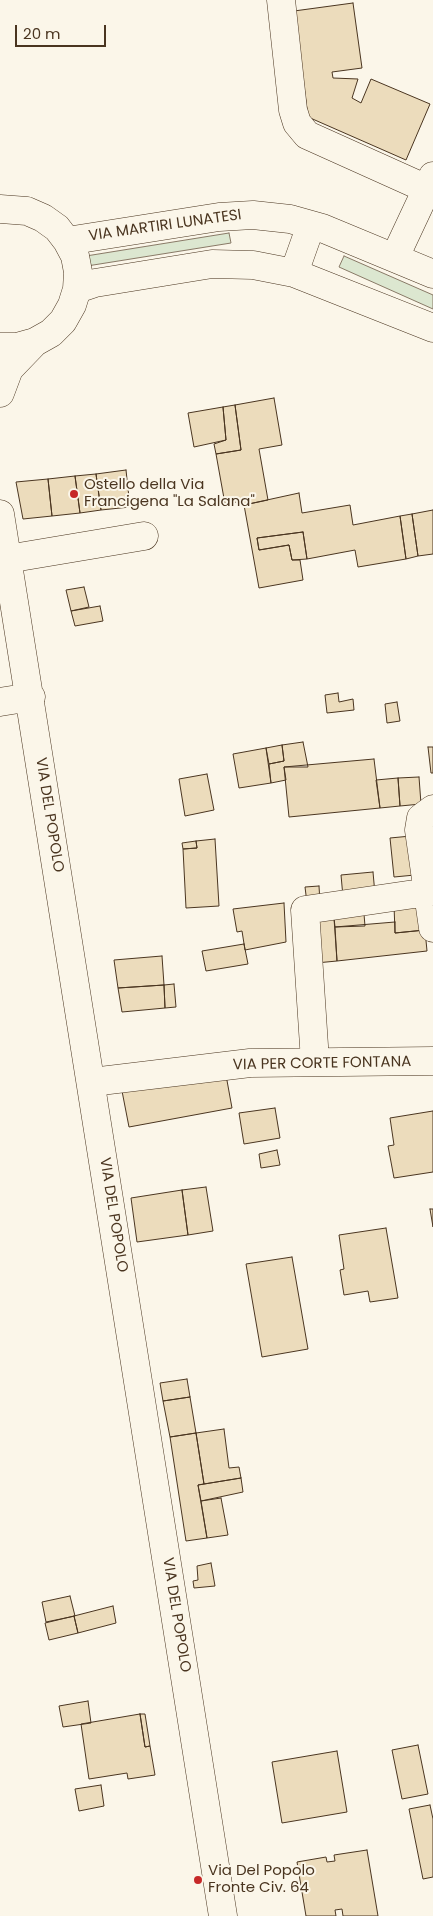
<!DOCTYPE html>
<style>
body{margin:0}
#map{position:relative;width:433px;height:1916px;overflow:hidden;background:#fbf6e9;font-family:Poppins,sans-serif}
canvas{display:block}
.scale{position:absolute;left:15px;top:25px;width:91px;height:22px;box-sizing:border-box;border:2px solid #4a3520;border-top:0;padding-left:6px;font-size:15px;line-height:18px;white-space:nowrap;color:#4a3520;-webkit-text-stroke:4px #fbf6e9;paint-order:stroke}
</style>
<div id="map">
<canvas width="433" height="1916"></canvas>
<div class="scale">20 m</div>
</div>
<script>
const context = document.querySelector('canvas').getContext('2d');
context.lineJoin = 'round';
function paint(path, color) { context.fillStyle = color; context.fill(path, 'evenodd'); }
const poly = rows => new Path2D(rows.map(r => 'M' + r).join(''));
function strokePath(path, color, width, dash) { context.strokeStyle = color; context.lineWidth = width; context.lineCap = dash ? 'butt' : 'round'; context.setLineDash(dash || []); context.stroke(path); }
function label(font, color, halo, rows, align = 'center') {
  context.font = font + ' Poppins,sans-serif'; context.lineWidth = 4; context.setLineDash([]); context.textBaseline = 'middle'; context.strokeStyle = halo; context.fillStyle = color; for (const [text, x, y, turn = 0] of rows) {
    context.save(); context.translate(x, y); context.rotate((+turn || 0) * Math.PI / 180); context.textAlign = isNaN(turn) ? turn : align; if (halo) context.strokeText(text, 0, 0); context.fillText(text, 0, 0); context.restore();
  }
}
const green = poly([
 [229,233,231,243,87,266,86,256,229,233],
 [344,256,433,295,433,309,339,267,344,256]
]);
paint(green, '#dce7d0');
strokePath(green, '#887966', 1);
const building = poly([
 [353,3,362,68,332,72,333,78,358,79,352,98,361,103,371,79,430,104,406,160,308,117,294,11,353,3],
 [274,398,282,445,259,449,268,500,244,505,243,501,225,504,216,454,241,450,235,405,274,398],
 [235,405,241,450,216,454,214,444,226,440,223,407,235,405],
 [223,407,226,440,194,447,188,413,223,407],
 [126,470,130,507,101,510,96,474,126,470],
 [96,474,101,510,80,513,75,476,96,474],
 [75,476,80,513,52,516,48,479,75,476],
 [48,479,52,516,23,519,16,482,48,479],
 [299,493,302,513,350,505,353,525,400,516,406,559,358,567,355,550,307,559,303,532,257,538,259,550,289,545,292,560,300,560,303,580,259,588,244,505,299,493],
 [433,510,433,554,418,556,412,514,433,510],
 [412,514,418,556,406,559,400,516,412,514],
 [303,532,307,559,292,560,289,545,259,550,257,538,303,532],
 [84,587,89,607,71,611,66,590,84,587],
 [100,606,103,621,75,626,71,611,100,606],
 [338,693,339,702,353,699,354,710,327,713,325,695,338,693],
 [397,702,400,721,387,723,385,704,397,702],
 [303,742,308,767,284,767,286,780,271,783,269,764,284,761,282,745,303,742],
 [282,745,284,761,269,764,266,748,282,745],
 [428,747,433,747,433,773,431,773,428,747],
 [266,748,271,783,239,788,233,754,266,748],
 [374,759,380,808,289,817,284,767,374,759],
 [207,774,214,810,185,816,179,779,207,774],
 [419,777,421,804,400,806,398,778,419,777],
 [398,778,400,806,380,808,376,780,398,778],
 [411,836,415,875,394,877,390,838,411,836],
 [215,839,219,906,186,908,183,849,197,848,196,841,215,839],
 [196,841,197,848,183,849,182,843,196,841],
 [373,872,375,894,343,897,341,875,373,872],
 [319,886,320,902,307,903,305,887,319,886],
 [284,903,286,942,245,950,242,931,237,932,233,909,284,903],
 [423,903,425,930,395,933,394,905,423,903],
 [364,914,365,926,335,927,334,918,364,914],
 [334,918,337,961,316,963,310,920,334,918],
 [395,922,395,933,425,930,427,951,337,961,335,927,395,922],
 [244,944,248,964,206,971,202,951,244,944],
 [162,956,164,985,118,988,114,960,162,956],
 [174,984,176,1007,165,1008,164,985,174,984],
 [164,985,165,1008,122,1012,118,988,164,985],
 [226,1075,232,1108,129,1127,122,1091,226,1075],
 [275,1108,280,1138,244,1144,239,1113,275,1108],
 [433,1111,433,1172,394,1178,388,1146,394,1145,390,1118,433,1111],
 [277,1150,280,1165,261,1168,259,1154,277,1150],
 [206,1187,213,1231,188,1235,182,1190,206,1187],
 [182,1190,188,1235,137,1242,131,1198,182,1190],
 [430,1209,433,1209,433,1227,430,1209],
 [386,1228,398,1298,370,1302,368,1291,344,1295,340,1270,344,1269,339,1235,386,1228],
 [292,1257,308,1349,262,1357,246,1264,292,1257],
 [187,1379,190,1397,163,1401,160,1383,187,1379],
 [190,1397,196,1433,170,1437,163,1401,190,1397],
 [224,1429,229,1468,239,1467,241,1478,204,1484,196,1433,224,1429],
 [196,1433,204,1484,198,1485,207,1538,186,1541,170,1437,196,1433],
 [241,1478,243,1492,201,1501,198,1485,241,1478],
 [221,1498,228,1535,207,1538,201,1501,221,1498],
 [211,1563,215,1586,194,1588,193,1581,198,1580,197,1566,211,1563],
 [70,1596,75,1616,46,1622,42,1602,70,1596],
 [113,1606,116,1623,78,1633,74,1616,113,1606],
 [74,1616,78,1633,49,1640,45,1623,74,1616],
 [88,1701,91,1723,63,1727,59,1706,88,1701],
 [140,1714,145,1747,150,1746,155,1775,128,1779,127,1773,89,1779,81,1724,140,1714],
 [140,1714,145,1714,150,1746,145,1747,140,1714],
 [418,1745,428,1794,402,1799,392,1750,418,1745],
 [337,1751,347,1812,282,1823,272,1762,337,1751],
 [101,1785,104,1806,79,1811,75,1789,101,1785],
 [430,1805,433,1819,433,1877,423,1879,409,1809,430,1805],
 [367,1850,378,1916,343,1916,342,1909,335,1910,336,1916,306,1916,297,1862,326,1857,327,1862,335,1861,334,1855,367,1850]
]);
paint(building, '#ecdcbc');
strokePath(building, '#4a3520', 1);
const minor = poly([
 [281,0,293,110,297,123,307,135,427,189],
 [0,209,27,211,43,218,57,228,67,241,75,256,78,272,77,289,72,305,63,321,51,333,35,342,17,347,0,347],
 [67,241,219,217,253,215,290,219,322,228,433,274],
 [395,257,433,176],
 [294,273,311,225],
 [77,289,95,283,212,264,253,265,294,273,433,328],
 [0,393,9,369,35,342],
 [0,514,223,1916],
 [7,559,144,536],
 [0,702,31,697],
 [433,809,421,818,419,830,433,928],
 [315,1061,305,910,428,892],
 [92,1082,250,1063,433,1061]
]);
strokePath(minor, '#4a3520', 29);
strokePath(minor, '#fbf6e9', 28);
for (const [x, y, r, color] of [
 [74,494,5,"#c62828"],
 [198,1880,5,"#c62828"]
]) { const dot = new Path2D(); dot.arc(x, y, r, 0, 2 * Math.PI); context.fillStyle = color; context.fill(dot); strokePath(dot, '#fbf6e9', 2); }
label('15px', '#4a3520', '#fbf6e9', [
 ["VIA MARTIRI LUNATESI",165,226,-8],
 ["VIA DEL POPOLO",49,815,81],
 ["VIA PER CORTE FONTANA",322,1064,-1],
 ["VIA DEL POPOLO",113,1215,81],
 ["VIA DEL POPOLO",176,1615,81]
]);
label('15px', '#4a3520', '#fbf6e9', [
 ["Ostello della Via",84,485],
 ["Francigena \"La Salana\"",84,502],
 ["Via Del Popolo",208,1871],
 ["Fronte Civ. 64",208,1888]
], 'left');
</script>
